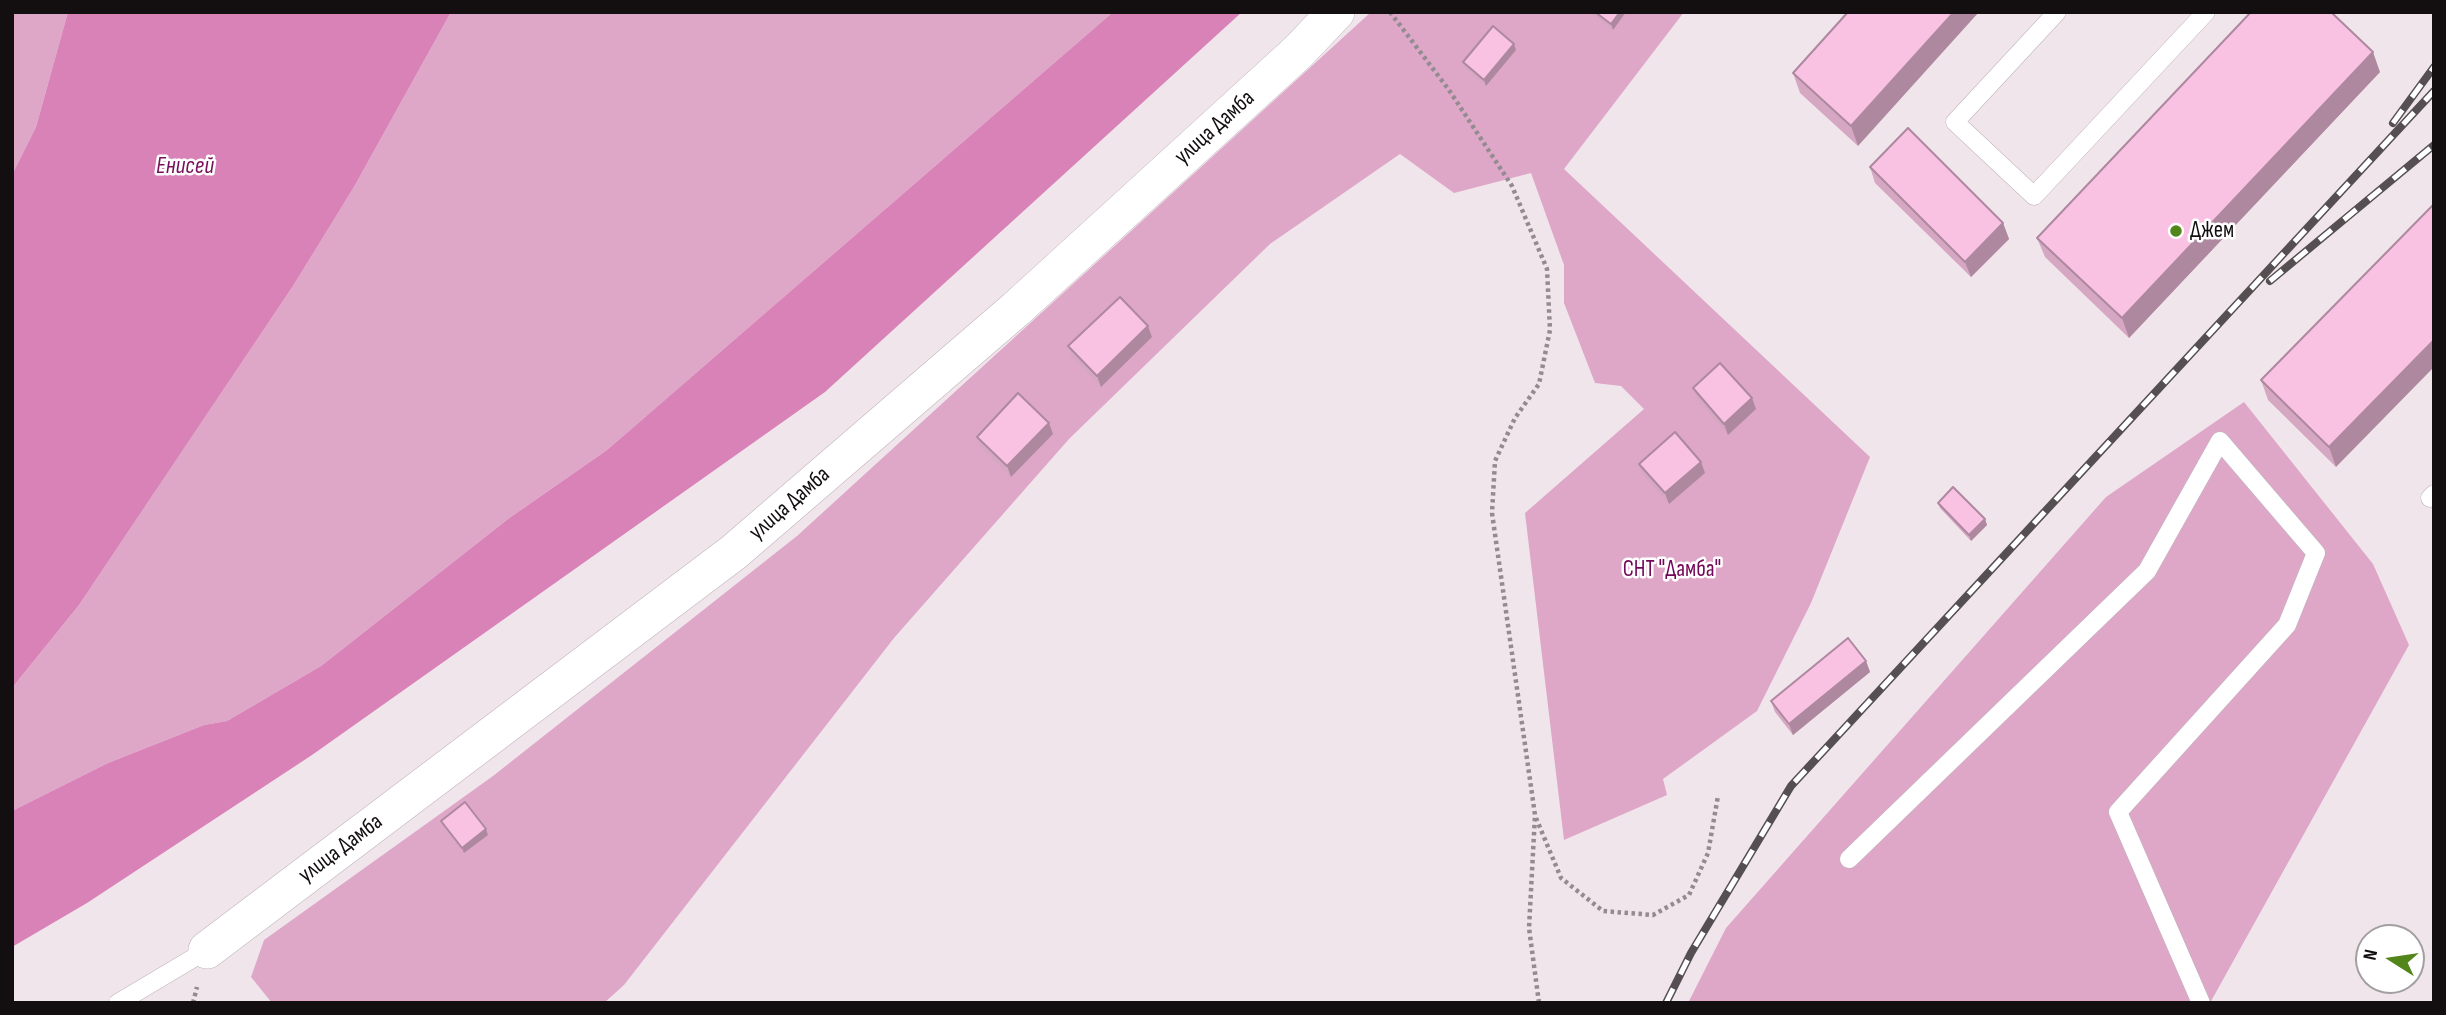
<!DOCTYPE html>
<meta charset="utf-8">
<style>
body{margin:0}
#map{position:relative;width:2446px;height:1015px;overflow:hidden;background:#f1e5ec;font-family:"Sofia Sans Condensed",sans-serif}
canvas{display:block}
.frame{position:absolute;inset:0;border:14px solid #130f11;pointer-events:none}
.north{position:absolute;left:2355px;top:924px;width:70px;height:70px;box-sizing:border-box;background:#fff;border:2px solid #a19fa0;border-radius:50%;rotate:282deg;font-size:19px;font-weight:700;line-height:28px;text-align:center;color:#130f11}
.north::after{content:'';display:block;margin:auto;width:24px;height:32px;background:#52851a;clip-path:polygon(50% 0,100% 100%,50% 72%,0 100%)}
</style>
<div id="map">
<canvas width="2446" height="1015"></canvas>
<div class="frame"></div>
<div class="north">N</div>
</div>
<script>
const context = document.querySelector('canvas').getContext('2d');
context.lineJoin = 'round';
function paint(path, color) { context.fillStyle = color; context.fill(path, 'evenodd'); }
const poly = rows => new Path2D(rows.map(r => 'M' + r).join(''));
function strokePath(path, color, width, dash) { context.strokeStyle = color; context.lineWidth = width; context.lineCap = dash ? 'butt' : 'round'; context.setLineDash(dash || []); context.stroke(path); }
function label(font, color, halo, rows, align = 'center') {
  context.font = font + ' "Sofia Sans Condensed",sans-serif'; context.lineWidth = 5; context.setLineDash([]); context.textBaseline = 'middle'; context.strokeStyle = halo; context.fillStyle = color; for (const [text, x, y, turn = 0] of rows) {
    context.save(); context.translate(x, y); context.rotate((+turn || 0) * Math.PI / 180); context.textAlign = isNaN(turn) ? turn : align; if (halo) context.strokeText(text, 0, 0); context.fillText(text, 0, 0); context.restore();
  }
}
paint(poly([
 [12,12,68,12,36,127,12,175],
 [451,12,1113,12,607,450,508,519,321,666,227,721,204,725,108,763,12,811,12,688,79,605,293,286,354,187],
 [1371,12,1684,12,1564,169,1870,457,1811,603,1757,711,1663,779,1667,795,1564,840,1525,513,1644,409,1621,386,1595,383,1564,303,1564,265,1531,173,1454,193,1400,154,1270,244,1069,439,894,638,624,985,604,1003,272,1003,251,977,264,940,493,776,797,536],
 [2244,402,2373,564,2409,645,2210,1003,1688,1003,1726,928,2106,497]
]), '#dea7c8');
paint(poly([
 [68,12,451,12,354,187,293,286,79,605,12,688,12,175,36,127],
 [1113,12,1242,12,825,392,312,755,87,903,12,947,12,811,108,763,204,725,227,721,321,666,508,519,607,450]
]), '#d982b8');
const service = poly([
 [2057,12,1955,122,2034,196,2206,12],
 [2430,498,2434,494],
 [1849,859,2147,571,2220,441,2316,553,2287,625,2118,812,2201,1003],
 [118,1003,207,950]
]);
const minor = poly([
 [207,950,734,552,1016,309,1298,52,1336,12]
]);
strokePath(service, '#bfb4ba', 19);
strokePath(minor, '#bfb4ba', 38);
strokePath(poly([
 [1390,12,1449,90,1512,186,1547,269,1550,330,1539,384,1515,418,1495,461,1492,513,1535,815,1529,928,1539,1003],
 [1536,818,1561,878,1603,911,1653,915,1689,895,1708,853,1718,796],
 [193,1003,197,987]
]), '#948b90', 4.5, [3.5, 3.5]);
strokePath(service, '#fff', 18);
strokePath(minor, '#fff', 37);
const rail = poly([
 [2393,123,2434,67],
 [2270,281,2434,145],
 [1666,1003,1691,953,1791,786,2434,91]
]);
strokePath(rail, '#554f52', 8);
strokePath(rail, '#fff', 5, [16]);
paint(poly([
 [1589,12,1626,12,1613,30],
 [1848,12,1858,146,1800,93,1793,73],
 [1514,44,1516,50,1486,86,1465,68,1463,62],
 [2380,72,2129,338,2045,257,2037,238],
 [1870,167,2003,223,2009,239,1971,277,1875,183],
 [2434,204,2336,467,2268,400,2261,380],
 [1152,337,1101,387,1072,357,1068,346],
 [1693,388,1756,409,1728,435,1697,399],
 [1053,434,1011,477,981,448,977,437],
 [1639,464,1705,473,1669,504,1643,475],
 [1938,503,1985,519,1987,525,1971,541,1940,508],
 [1866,661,1870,672,1793,735,1775,712,1771,701],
 [441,821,488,835,464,853,443,826]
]), '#d6a7c3');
paint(poly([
 [1620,12,1626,12,1613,30,1611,24],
 [1954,12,1979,12,1858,146,1851,126],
 [1514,44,1516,50,1486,86,1484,80],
 [2373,52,2380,72,2129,338,2122,318],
 [2003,223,2009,239,1971,277,1965,262],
 [1148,326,1152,337,1101,387,1097,376],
 [2434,340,2434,367,2336,467,2329,447],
 [1752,398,1756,409,1728,435,1724,424],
 [1049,423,1053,434,1011,477,1007,466],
 [1701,462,1705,473,1669,504,1665,493],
 [1985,519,1987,525,1971,541,1969,535],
 [1866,661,1870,672,1793,735,1789,724],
 [486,829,488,835,464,853,462,848]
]), '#ae889f');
const building = poly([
 [1595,12,1620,12,1611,24,1595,12],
 [1848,12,1954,12,1851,126,1793,73,1848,12],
 [2251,12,2331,12,2373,52,2122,318,2037,238,2251,12],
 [1493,26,1514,44,1484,80,1463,62,1493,26],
 [1908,128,2003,223,1965,262,1870,167,1908,128],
 [2434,204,2434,340,2329,447,2261,380,2434,204],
 [1120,297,1148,326,1097,376,1068,346,1120,297],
 [1720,363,1752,398,1724,424,1693,388,1720,363],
 [1018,393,1049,423,1007,466,977,437,1018,393],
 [1675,432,1701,462,1665,493,1639,464,1675,432],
 [1953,487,1985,519,1969,535,1938,503,1953,487],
 [1848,638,1866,661,1789,724,1771,701,1848,638],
 [465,802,486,829,462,848,441,821,465,802]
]);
paint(building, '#f9c2e3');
strokePath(building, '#ae889f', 2);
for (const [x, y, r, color] of [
 [2176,231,7,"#52851a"]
]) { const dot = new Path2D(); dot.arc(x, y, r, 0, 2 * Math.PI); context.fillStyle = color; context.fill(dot); strokePath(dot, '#fff', 2.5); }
label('23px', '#130f11', '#fff', [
 ["улица Дамба",1215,128,-42],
 ["улица Дамба",790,504,-41],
 ["улица Дамба",341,849,-37]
]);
label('23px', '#130f11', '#fff', [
 ["Джем",2190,231]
], 'left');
label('23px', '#730757', '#fff', [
 ["СНТ \"Дамба\"",1672,570]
]);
label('italic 24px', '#780f5b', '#fff', [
 ["Енисей",185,167]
]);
</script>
